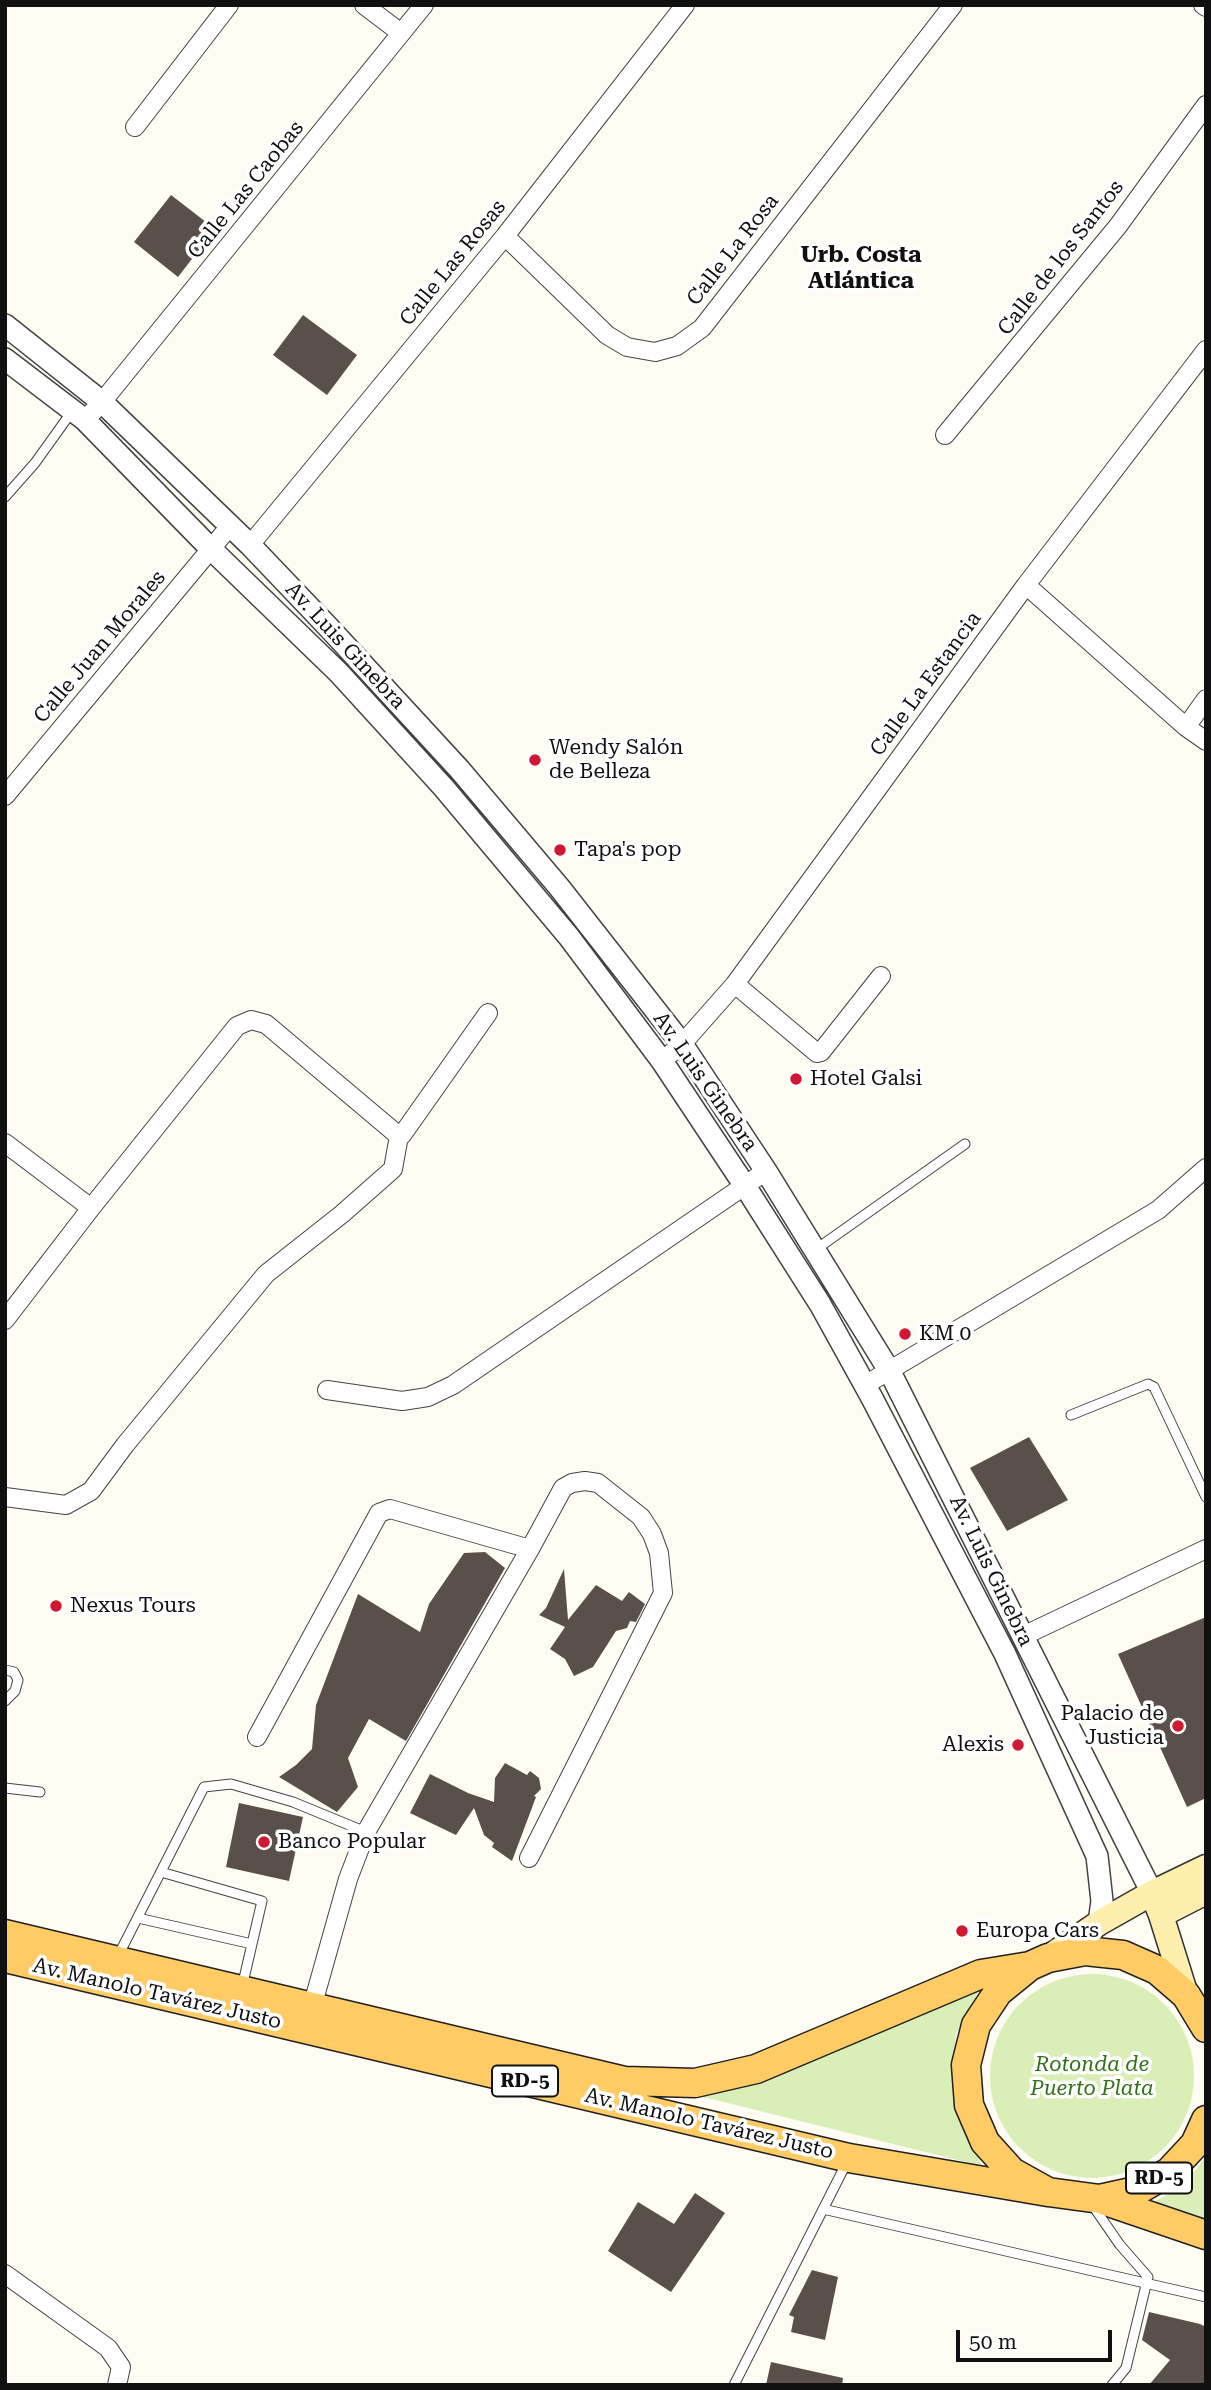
<!DOCTYPE html>
<meta charset="utf-8">
<style>
body{margin:0}
#map{position:relative;width:1211px;height:2390px;overflow:hidden;background:#fffcf4;font-family:"Roboto Serif",serif}
canvas{display:block}
.frame{position:absolute;inset:0;border:7px solid #101010;pointer-events:none}
.scale{position:absolute;left:956px;top:2330px;width:156px;height:32px;box-sizing:border-box;border:4px solid #101010;border-top:0;padding-left:9px;font-size:21px;line-height:24px;white-space:nowrap;color:#101010;-webkit-text-stroke:5px #fff;paint-order:stroke}
</style>
<div id="map">
<canvas width="1211" height="2390"></canvas>
<div class="frame"></div>
<div class="scale">50 m</div>
</div>
<script>
const context = document.querySelector('canvas').getContext('2d');
context.lineJoin = 'round';
function paint(path, color) { context.fillStyle = color; context.fill(path, 'evenodd'); }
const poly = rows => new Path2D(rows.map(r => 'M' + r).join(''));
function strokePath(path, color, width, dash) { context.strokeStyle = color; context.lineWidth = width; context.lineCap = dash ? 'butt' : 'round'; context.setLineDash(dash || []); context.stroke(path); }
function label(font, color, halo, rows, align = 'center') {
  context.font = font + ' "Roboto Serif",serif'; context.lineWidth = 7; context.setLineDash([]); context.textBaseline = 'middle'; context.strokeStyle = halo; context.fillStyle = color; for (const [text, x, y, turn = 0] of rows) {
    context.save(); context.translate(x, y); context.rotate((+turn || 0) * Math.PI / 180); context.textAlign = isNaN(turn) ? turn : align; if (halo) context.strokeText(text, 0, 0); context.fillText(text, 0, 0); context.restore();
  }
}
paint(poly([
 '990 2076a102 102 0 1 1 204 0a102 102 0 1 1-204 0Z',
 [982,1985,956,2034,952,2080,961,2121,982,2166,695,2095],
 [1206,2155,1206,2222,1146,2206,1169,2194,1196,2170]
]), '#daefb8');
paint(poly([
 [171,195,215,229,178,277,134,242],
 [303,315,357,355,327,395,273,355],
 [1029,1437,1068,1500,1007,1531,970,1468],
 [485,1552,505,1568,406,1741,369,1719,348,1758,358,1787,337,1812,279,1777,296,1765,312,1749,316,1705,358,1594,420,1632,429,1604,464,1553],
 [564,1569,568,1620,596,1585,622,1601,629,1592,645,1604,636,1622,630,1621,627,1628,616,1631,593,1667,574,1676,565,1659,550,1649,565,1627,539,1615,546,1608],
 [1206,1617,1206,1798,1187,1807,1118,1654],
 [505,1763,527,1775,530,1771,539,1778,541,1789,534,1796,536,1797,512,1861,492,1847,494,1843,484,1835,474,1808,456,1835,410,1813,430,1774,468,1793,494,1802,495,1778],
 [239,1803,303,1817,289,1881,226,1867],
 [695,2193,725,2213,671,2292,608,2251,638,2202,674,2224],
 [812,2270,838,2277,825,2340,791,2332,794,2317,789,2315],
 [1149,2312,1200,2324,1206,2327,1206,2385,1149,2385,1170,2360,1142,2340],
 [771,2362,843,2378,842,2385,766,2385]
]), '#5a504b');
const service = poly([
 [5,497,35,463,73,410],
 [815,1250,965,1144],
 [1071,1415,1148,1384,1154,1387,1206,1497],
 [5,1670,14,1672,18,1680,15,1691,5,1701],
 [5,1788,40,1792],
 [161,1872,262,1901,242,1987],
 [138,1918,252,1944],
 [117,1958,204,1787,231,1784,293,1802,366,1832],
 [1091,2203,1120,2245,1148,2277,1126,2368,1112,2385],
 [823,2209,1206,2297],
 [734,2385,847,2162]
]);
const minor = poly([
 [364,5,401,33],
 [1203,5,1206,7],
 [135,127,229,5],
 [505,236,607,335,627,347,655,352,677,346,702,328,953,5],
 [85,420,102,402,424,5],
 [945,435,1118,226,1206,105],
 [250,545,505,236,685,5],
 [1026,585,1186,727,1206,741],
 [1186,727,1206,699],
 [5,796,230,526],
 [735,984,817,1053,821,1052,881,976],
 [662,1061,682,1044,735,984,1026,585,1206,350],
 [5,1143,91,1208],
 [5,1320,91,1208,237,1026,251,1020,266,1024,399,1136,402,1135,488,1013],
 [865,1385,1158,1210,1206,1168],
 [327,1390,402,1401,428,1397,453,1385,766,1171],
 [5,1497,66,1505,91,1491,125,1445,266,1274,342,1214,393,1169,399,1136],
 [1023,1636,1206,1549],
 [257,1737,379,1513,390,1509,530,1549],
 [312,2007,348,1879,366,1832,530,1549,563,1488,572,1483,585,1481,598,1483,641,1517,652,1534,659,1553,663,1593,529,1858],
 [5,2274,108,2348,121,2367,117,2385]
]);
const tertiary = poly([
 [5,325,102,402,250,545,332,631,460,770,559,887,682,1044,766,1171,890,1372,1152,1893],
 [5,359,85,420,211,549,339,673,444,788,569,937,662,1061,745,1186,820,1304,872,1398,1005,1654,1097,1856,1102,1901,1099,1923]
]);
const secondary = poly([
 [1152,1893,1161,1915,1186,1995],
 [1161,1915,1206,1892],
 [1049,1957,1099,1923,1152,1893,1206,1867]
]);
const primary = poly([
 [5,1934,625,2081,695,2083,756,2069,981,1974,1030,1966],
 [5,1958,849,2158,1048,2192],
 [1206,2028,1186,1995,1157,1970,1123,1955,1085,1951,1048,1958,1030,1966,998,1992,976,2025,966,2065,969,2105,985,2142,1012,2172,1048,2192,1100,2199,1136,2191,1169,2172,1195,2144,1206,2120],
 [1100,2199,1206,2235]
]);
strokePath(service, '#434343', 11);
strokePath(minor, '#434343', 20);
strokePath(tertiary, '#434343', 24);
strokePath(secondary, '#323232', 27);
strokePath(primary, '#212121', 31);
strokePath(service, '#fff', 9);
strokePath(minor, '#fff', 18);
strokePath(tertiary, '#fff', 21);
strokePath(secondary, '#ffefaf', 24);
strokePath(primary, '#ffcb64', 28);
for (const [x, y, r, color] of [
 [535,760,7,"#d11832"],
 [560,850,7,"#d11832"],
 [796,1079,7,"#d11832"],
 [905,1334,7,"#d11832"],
 [56,1606,7,"#d11832"],
 [1178,1726,7,"#d11832"],
 [1018,1745,7,"#d11832"],
 [264,1842,7,"#d11832"],
 [962,1931,7,"#d11832"]
]) { const dot = new Path2D(); dot.arc(x, y, r, 0, 2 * Math.PI); context.fillStyle = color; context.fill(dot); strokePath(dot, '#fff', 2.5); }
for (const [x, y, w] of [
 [525,2081,66],
 [1159,2178,66]
]) { const box = new Path2D(); box.roundRect(x - w / 2, y - 15.5, w, 31, 5); context.fillStyle = '#fff'; context.fill(box); strokePath(box, '#101010', 2); }
label('bold 19px', '#101010', null, [
 ["RD-5",525,2081],
 ["RD-5",1159,2178]
]);
label('21px', '#101010', '#fff', [
 ["Calle Las Caobas",246,190,-51],
 ["Calle La Rosa",733,250,-52],
 ["Calle de los Santos",1061,258,-52],
 ["Calle Las Rosas",453,263,-51],
 ["Av. Luis Ginebra",345,646,47],
 ["Calle Juan Morales",100,647,-50],
 ["Calle La Estancia",926,684,-54],
 ["Av. Luis Ginebra",705,1082,55],
 ["Av. Luis Ginebra",991,1571,64],
 ["Av. Manolo Tavárez Justo",157,1994,13],
 ["Av. Manolo Tavárez Justo",709,2124,13]
]);
label('21px', '#101010', '#fff', [
 ["Wendy Salón",549,748],
 ["de Belleza",549,772],
 ["Tapa's pop",574,850],
 ["Hotel Galsi",810,1079],
 ["KM 0",919,1334],
 ["Nexus Tours",70,1606],
 ["Palacio de",1164,1714,"right"],
 ["Justicia",1164,1738,"right"],
 ["Alexis",1004,1745,"right"],
 ["Banco Popular",278,1842],
 ["Europa Cars",976,1931]
], 'left');
label('italic 21px', '#337118', '#fff', [
 ["Rotonda de",1092,2065],
 ["Puerto Plata",1092,2089]
]);
label('bold 23px', '#101010', '#fff', [
 ["Urb. Costa",861,255],
 ["Atlántica",861,281]
]);
</script>
